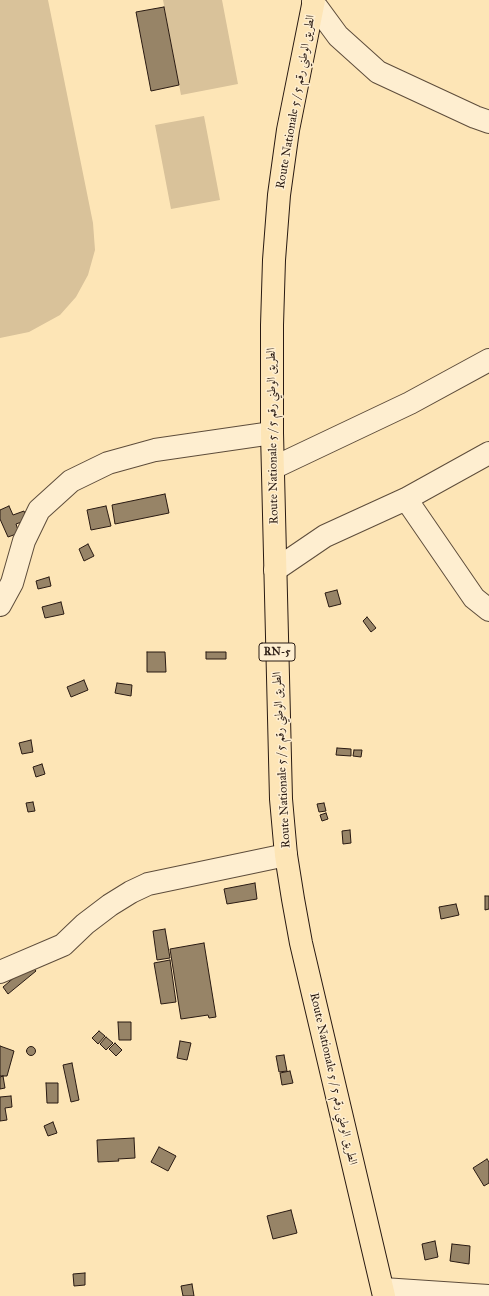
<!DOCTYPE html>
<meta charset="utf-8">
<style>
body{margin:0}
canvas{display:block;background:#fde5b6}
</style>
<canvas width="489" height="1296"></canvas>
<script>
const context = document.querySelector('canvas').getContext('2d');
context.lineJoin = 'round';
function paint(path, color) { context.fillStyle = color; context.fill(path, 'evenodd'); }
const poly = rows => new Path2D(rows.map(r => 'M' + r).join(''));
function strokePath(path, color, width, dash) { context.strokeStyle = color; context.lineWidth = width; context.lineCap = dash ? 'butt' : 'round'; context.setLineDash(dash || []); context.stroke(path); }
function label(font, color, halo, rows, align = 'center') {
  context.font = font + ' "IM FELL Great Primer",Amiri,serif'; context.lineWidth = 3; context.setLineDash([]); context.textBaseline = 'middle'; context.strokeStyle = halo; context.fillStyle = color; for (const [text, x, y, turn = 0] of rows) {
    context.save(); context.translate(x, y); context.rotate((+turn || 0) * Math.PI / 180); context.textAlign = isNaN(turn) ? turn : align; if (halo) context.strokeText(text, 0, 0); context.fillText(text, 0, 0); context.restore();
  }
}
paint(poly([
 [0,0,48,0,93,223,95,250,88,275,76,297,60,315,29,332,0,338],
 [163,0,222,0,238,84,181,95],
 [204,116,220,200,171,209,155,125]
]), '#d9c29a');
const building = poly([
 [164,7,179,85,151,91,136,12,164,7],
 [165,494,169,513,115,524,112,505,165,494],
 [9,506,13,515,24,511,27,520,16,524,19,533,8,537,0,519,0,510,9,506],
 [106,506,111,526,91,530,87,510,106,506],
 [88,544,94,556,84,561,79,549,88,544],
 [49,577,51,586,38,589,36,581,49,577],
 [337,590,341,604,329,607,325,593,337,590],
 [61,602,64,614,45,618,42,607,61,602],
 [367,617,376,628,371,632,363,621,367,617],
 [147,652,165,652,166,672,147,672,147,652],
 [206,652,226,652,226,659,206,659,206,652],
 [84,680,88,690,71,697,67,687,84,680],
 [117,683,132,685,131,696,115,693,117,683],
 [31,740,33,752,22,754,19,743,31,740],
 [337,748,351,749,351,756,336,755,337,748],
 [354,750,362,750,361,757,353,756,354,750],
 [42,764,45,774,36,777,33,767,42,764],
 [33,802,35,811,28,812,26,803,33,802],
 [324,803,326,811,319,812,317,804,324,803],
 [326,813,328,819,322,821,320,815,326,813],
 [350,830,351,843,343,844,342,831,350,830],
 [255,883,257,899,227,904,224,889,255,883],
 [485,896,489,896,489,909,485,910,485,896],
 [456,904,459,915,441,919,439,907,456,904],
 [165,929,170,958,157,960,153,931,165,929],
 [204,943,216,1017,209,1018,208,1015,181,1019,170,949,204,943],
 [170,960,176,1002,161,1004,154,963,170,960],
 [30,964,36,971,8,994,3,987,30,964],
 [118,1022,131,1022,131,1040,119,1040,118,1022],
 [99,1031,105,1036,98,1044,92,1038,99,1031],
 [106,1037,113,1043,106,1050,100,1044,106,1037],
 [180,1041,191,1043,187,1060,177,1058,180,1041],
 [115,1043,122,1050,116,1056,109,1049,115,1043],
 [0,1046,14,1051,7,1076,0,1076,0,1046],
 '26.5 1051a4.5 4.5 0 1 1 9 0a4.5 4.5 0 1 1-9 0Z',
 [284,1055,287,1071,279,1072,276,1056,284,1055],
 [72,1063,79,1100,71,1102,63,1065,72,1063],
 [290,1071,293,1083,282,1085,280,1073,290,1071],
 [3,1076,5,1088,0,1089,0,1077,3,1076],
 [46,1083,58,1083,58,1103,47,1103,46,1083],
 [11,1096,12,1107,5,1108,7,1120,0,1121,0,1097,11,1096],
 [53,1122,57,1133,48,1136,44,1126,53,1122],
 [134,1138,135,1158,118,1159,119,1161,98,1162,97,1140,134,1138],
 [159,1147,176,1156,168,1171,151,1162,159,1147],
 [487,1159,489,1162,489,1183,484,1186,473,1168,487,1159],
 [291,1210,297,1233,273,1239,267,1216,291,1210],
 [435,1241,438,1257,425,1260,422,1244,435,1241],
 [452,1244,470,1246,469,1264,450,1261,452,1244],
 [85,1273,85,1285,74,1286,73,1274,85,1273],
 [192,1284,194,1296,183,1296,181,1286,192,1284]
]);
paint(building, '#978467');
strokePath(building, '#291a12', 1);
const minor = poly([
 [313,2,338,36,378,72,475,117,489,122],
 [273,468,410,403,489,360],
 [406,499,474,598,489,610],
 [275,570,325,536,406,499,489,453],
 [0,605,12,583,24,541,39,510,71,481,108,463,155,450,272,433],
 [0,972,63,945,85,924,110,905,131,892,148,884,286,855],
 [383,1289,488,1296]
]);
const major = poly([
 [314,0,288,130,279,195,274,260,272,325,272,433,281,799,286,855,293,899,301,943,384,1296]
]);
strokePath(minor, '#5e4d3b', 24);
strokePath(major, '#291a12', 24);
strokePath(minor, '#feeed0', 22);
strokePath(major, '#fde5b6', 22);
for (const [x, y, w] of [
 [277,652,36]
]) { const box = new Path2D(); box.roundRect(x - w / 2, y - 9, w, 18, 3); context.fillStyle = '#feeed0'; context.fill(box); strokePath(box, '#291a12', 1); }
label('bold 11px', '#291a12', null, [
 ["RN-5",277,652]
]);
label('12px', '#291a12', '#feeed0', [
 ["Route Nationale 5 / الطريق الوطني رقم 5",296,102,-80],
 ["Route Nationale 5 / الطريق الوطني رقم 5",273,436,-91],
 ["Route Nationale 5 / الطريق الوطني رقم 5",282,760,-93],
 ["Route Nationale 5 / الطريق الوطني رقم 5",333,1079,77]
]);
</script>
